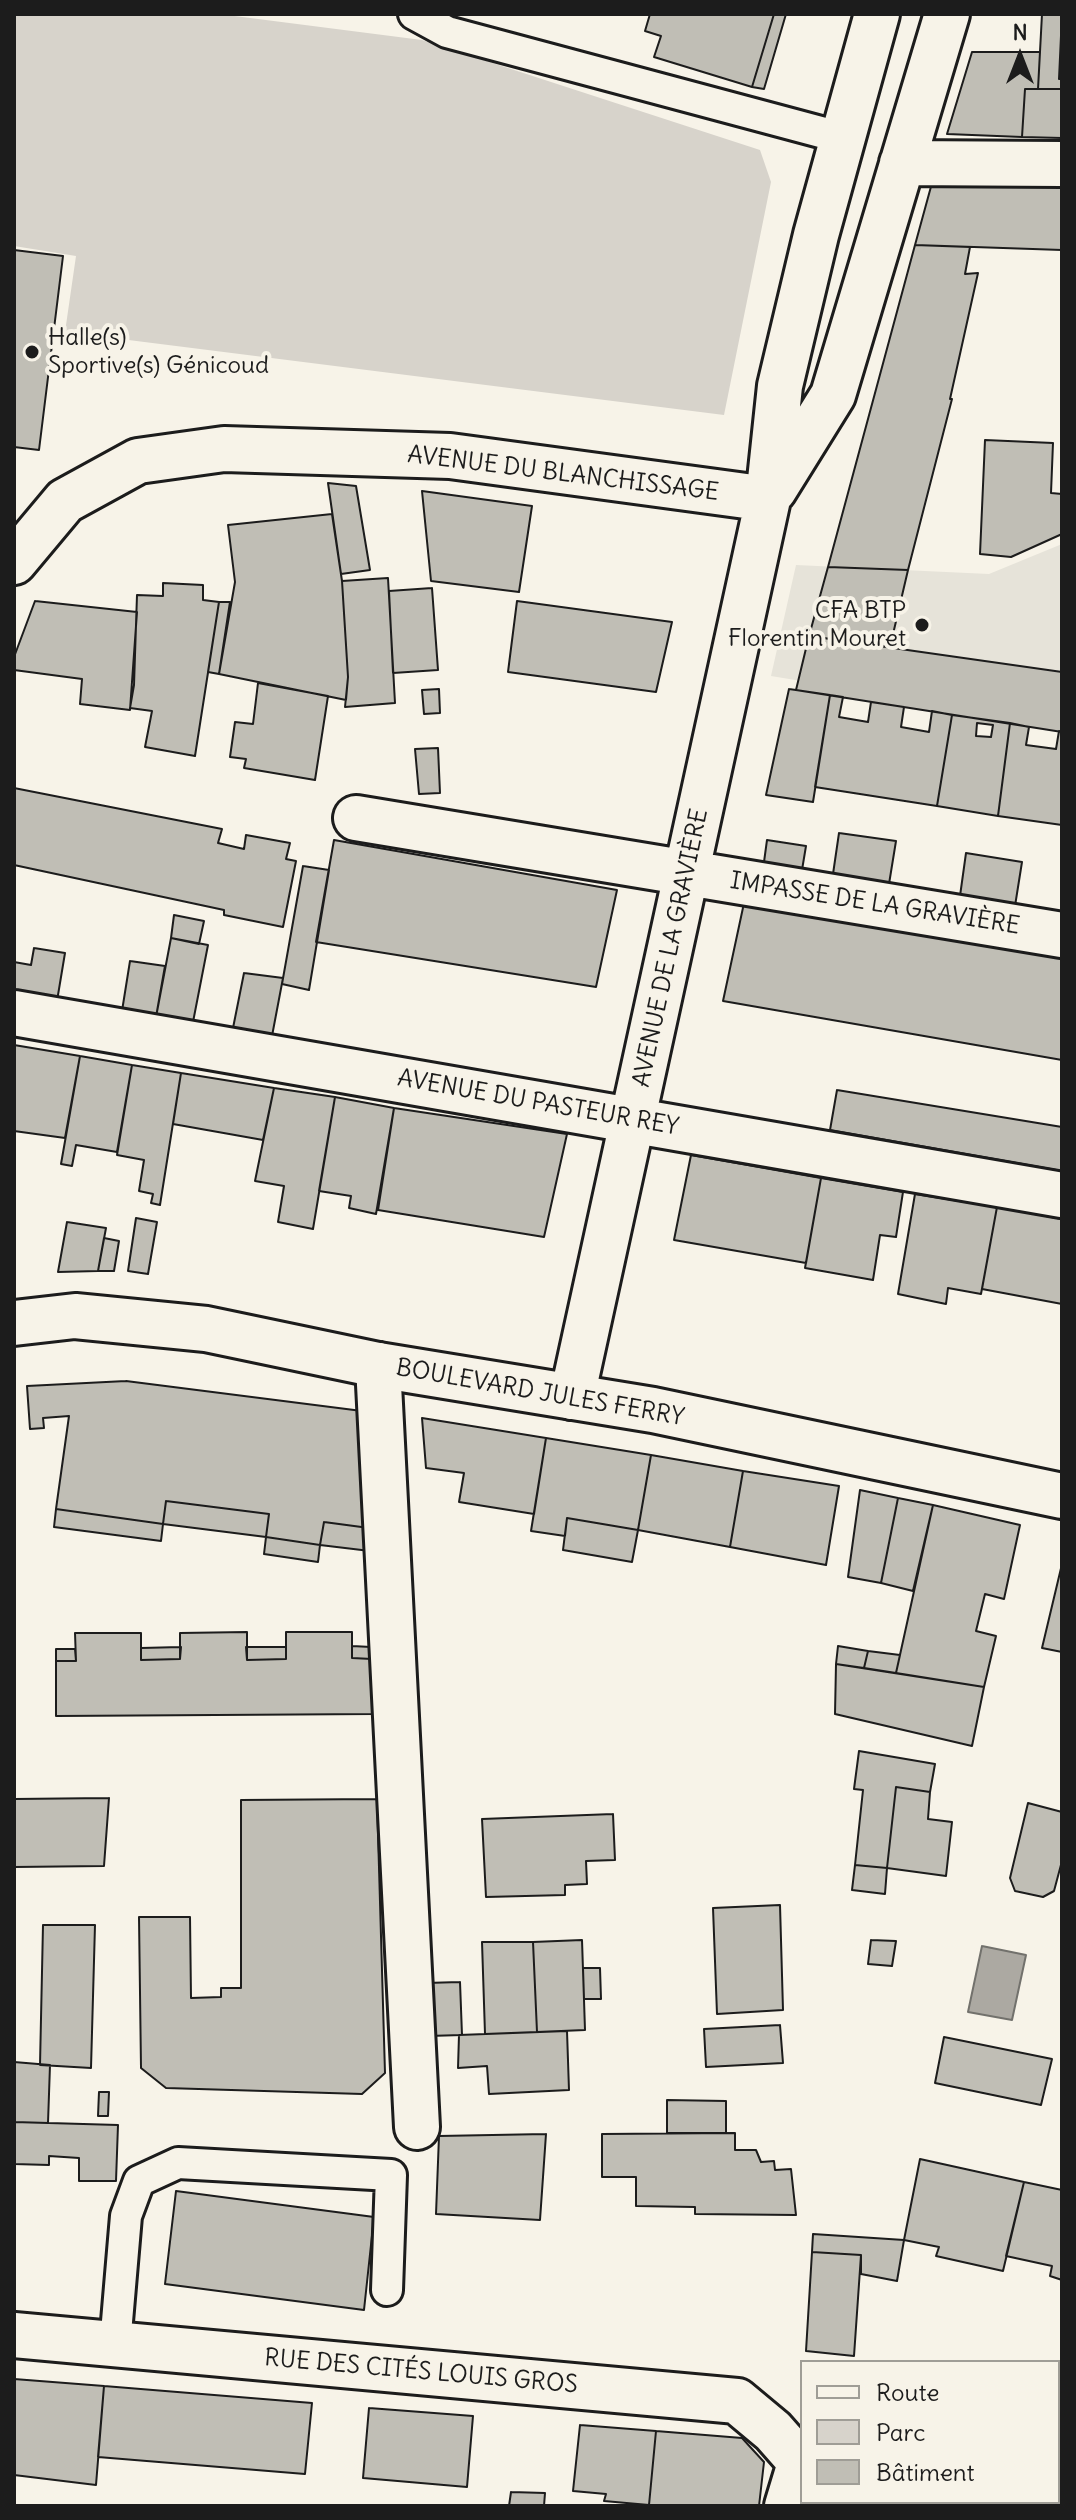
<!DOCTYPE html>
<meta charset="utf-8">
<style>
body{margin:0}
#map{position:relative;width:1076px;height:2520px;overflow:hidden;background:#f7f3e8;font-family:Delius,sans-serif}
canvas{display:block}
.frame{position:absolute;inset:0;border:16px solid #1c1c1c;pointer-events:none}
.legend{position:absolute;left:800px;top:2360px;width:260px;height:144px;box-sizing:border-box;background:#f7f3e8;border:2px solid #9f9d96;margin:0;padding:10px 14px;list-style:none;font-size:24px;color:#1c1c1c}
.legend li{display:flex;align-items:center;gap:16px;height:40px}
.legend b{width:40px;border:2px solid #9f9d96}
.north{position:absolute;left:980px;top:16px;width:80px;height:80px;-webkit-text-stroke:6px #f7f3e8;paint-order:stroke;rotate:0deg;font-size:22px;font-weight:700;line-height:32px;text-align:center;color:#1c1c1c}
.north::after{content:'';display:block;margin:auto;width:28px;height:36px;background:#1c1c1c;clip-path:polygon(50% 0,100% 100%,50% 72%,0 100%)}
</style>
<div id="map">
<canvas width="1076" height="2520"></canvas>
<div class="frame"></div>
<ul class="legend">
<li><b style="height:10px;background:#f7f3e8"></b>Route</li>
<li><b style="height:22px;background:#d7d3cb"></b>Parc</li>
<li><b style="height:22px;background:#c0beb5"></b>Bâtiment</li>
</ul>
<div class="north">N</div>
</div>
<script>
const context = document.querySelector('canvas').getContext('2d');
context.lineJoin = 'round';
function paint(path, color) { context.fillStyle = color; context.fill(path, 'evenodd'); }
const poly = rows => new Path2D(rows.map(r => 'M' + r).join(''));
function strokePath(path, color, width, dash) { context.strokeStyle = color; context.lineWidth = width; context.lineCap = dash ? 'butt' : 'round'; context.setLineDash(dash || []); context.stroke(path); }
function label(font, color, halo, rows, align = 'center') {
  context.font = font + ' Delius,sans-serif'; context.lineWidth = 8; context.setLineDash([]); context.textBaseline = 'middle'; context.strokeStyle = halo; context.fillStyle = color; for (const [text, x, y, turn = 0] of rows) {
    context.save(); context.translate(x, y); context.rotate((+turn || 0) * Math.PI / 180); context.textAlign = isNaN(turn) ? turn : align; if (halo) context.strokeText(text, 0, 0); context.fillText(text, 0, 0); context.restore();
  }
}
paint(poly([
 [1062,544,1062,724,771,676,796,565,989,574]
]), '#e6e3d9');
paint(poly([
 [14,14,219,14,422,40,760,150,771,182,724,415,65,332,76,256,14,246]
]), '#d7d3cb');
const water = poly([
 [982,1946,1026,1955,1012,2020,968,2012,982,1946]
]);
paint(water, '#aca9a2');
strokePath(water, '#72716c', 2);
const building = poly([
 [650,14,774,14,752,87,654,57,661,36,645,31,650,14],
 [774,14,786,14,764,89,752,87,774,14],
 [1042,14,1062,14,1059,79,1062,79,1062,89,1038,89,1042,14],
 [972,52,1040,52,1038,89,1025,89,1022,137,947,134,972,52],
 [1025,89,1062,89,1062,138,1022,137,1025,89],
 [935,172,1062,178,1062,250,915,245,935,172],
 [915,245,970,247,965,274,978,273,950,399,952,399,908,570,828,567,915,245],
 [14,250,63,256,39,450,14,447,14,250],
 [985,440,1053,443,1051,493,1062,494,1062,534,1011,557,980,554,985,440],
 [328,483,356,486,370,570,341,574,328,483],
 [422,491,532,506,519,592,431,581,422,491],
 [332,514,342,581,348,677,346,700,219,674,235,582,228,525,332,514],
 [828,567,908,570,890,647,809,636,828,567],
 [388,578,395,703,345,707,348,677,342,581,388,578],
 [163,583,203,585,203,600,219,602,195,756,145,747,152,711,130,708,134,685,137,595,163,596,163,583],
 [432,588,438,670,393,673,389,591,432,588],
 [35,601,137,612,130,710,80,704,82,679,14,670,14,657,35,601],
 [517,601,672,622,656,692,508,672,517,601],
 [219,602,230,602,219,674,208,672,219,602],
 [809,636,1062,672,1062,732,796,690,809,636],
 [258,683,328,696,315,780,244,768,246,759,230,757,235,722,253,724,258,683],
 [439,689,440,713,424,714,422,690,439,689],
 [789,689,830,695,813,802,766,795,789,689],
 [830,695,843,697,839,717,868,722,871,702,904,707,901,727,929,732,932,711,952,715,937,806,815,787,830,695],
 [952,715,1010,723,998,816,937,806,952,715],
 [977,723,993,725,991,737,976,736,977,723],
 [1010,723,1029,727,1026,745,1056,749,1059,731,1062,732,1062,825,998,816,1010,723],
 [438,748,440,793,419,794,415,749,438,748],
 [14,788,222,829,218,843,244,849,246,835,290,843,286,859,296,861,283,927,224,915,224,910,14,865,14,788],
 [839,833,896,841,889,884,833,874,839,833],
 [334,840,617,890,596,987,316,942,334,840],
 [767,840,806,846,802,870,764,862,767,840],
 [966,853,1022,862,1015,906,960,896,966,853],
 [303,866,329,870,309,990,282,984,303,866],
 [744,903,1062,957,1062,1060,723,1001,744,903],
 [174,915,204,921,199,944,171,938,174,915],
 [171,938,208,945,193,1022,156,1017,171,938],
 [34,948,65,953,57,1001,14,993,14,962,31,965,34,948],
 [130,961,165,966,156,1017,122,1011,130,961],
 [244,973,283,978,272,1036,233,1028,244,973],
 [14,1045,80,1056,65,1138,14,1131,14,1045],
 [80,1056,132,1065,117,1152,76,1145,72,1166,61,1164,80,1056],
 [132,1065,181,1073,160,1205,151,1203,153,1194,139,1191,144,1160,117,1155,132,1065],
 [181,1073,274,1088,263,1140,173,1124,181,1073],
 [274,1088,335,1097,313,1229,278,1222,284,1186,255,1181,274,1088],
 [837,1090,1062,1127,1062,1171,830,1130,837,1090],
 [335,1097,394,1108,376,1214,349,1208,351,1196,319,1191,335,1097],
 [394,1108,567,1134,544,1237,378,1210,394,1108],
 [691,1155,821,1178,806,1263,674,1240,691,1155],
 [821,1178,903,1192,896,1237,880,1235,873,1280,805,1268,821,1178],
 [915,1194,997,1207,981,1294,948,1288,946,1304,898,1294,915,1194],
 [997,1207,1062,1219,1062,1304,982,1289,997,1207],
 [136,1218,157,1222,148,1274,128,1271,136,1218],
 [67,1222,106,1228,98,1271,58,1272,67,1222],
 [104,1238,119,1241,114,1271,98,1271,104,1238],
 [126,1381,362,1411,369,1528,324,1522,320,1545,266,1537,269,1514,166,1501,163,1524,56,1509,69,1416,43,1418,44,1428,30,1429,27,1386,126,1381],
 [422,1418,546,1438,534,1514,459,1502,464,1473,426,1468,422,1418],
 [546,1438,651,1455,638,1530,567,1518,565,1536,531,1531,546,1438],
 [651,1455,743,1471,730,1547,638,1530,651,1455],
 [743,1471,839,1486,826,1565,730,1547,743,1471],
 [860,1490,898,1498,881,1583,848,1577,860,1490],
 [898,1498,933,1505,913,1591,881,1583,898,1498],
 [166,1501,269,1514,266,1537,163,1524,166,1501],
 [933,1505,1020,1525,1004,1599,985,1594,976,1631,996,1636,984,1687,896,1673,933,1505],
 [56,1509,163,1524,161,1541,54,1527,56,1509],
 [567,1518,638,1530,632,1562,563,1550,567,1518],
 [324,1522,369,1528,370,1551,320,1545,324,1522],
 [266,1537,320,1545,318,1562,264,1554,266,1537],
 [1062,1564,1062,1652,1042,1648,1062,1564],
 [247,1632,247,1660,286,1659,286,1632,352,1632,352,1658,372,1659,375,1714,56,1716,56,1661,76,1661,75,1633,141,1633,141,1660,180,1659,180,1633,247,1632],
 [352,1646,371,1647,372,1659,352,1658,352,1646],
 [838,1646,868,1651,864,1668,836,1664,838,1646],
 [181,1647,180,1659,141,1660,141,1648,181,1647],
 [246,1647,286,1647,286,1659,247,1660,246,1647],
 [56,1649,75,1649,76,1661,56,1661,56,1649],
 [868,1651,900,1655,896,1673,864,1668,868,1651],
 [836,1664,984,1687,972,1746,835,1714,836,1664],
 [859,1751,935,1764,930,1792,896,1787,887,1868,855,1865,863,1790,854,1789,859,1751],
 [896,1787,930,1792,928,1819,952,1822,946,1876,887,1868,896,1787],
 [109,1798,104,1866,14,1867,14,1799,109,1798],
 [377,1799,385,2073,362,2094,166,2088,141,2068,139,1917,190,1917,191,1998,221,1997,221,1988,241,1988,241,1800,377,1799],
 [1028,1803,1062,1812,1062,1861,1054,1891,1043,1897,1015,1891,1010,1878,1028,1803],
 [613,1814,615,1860,586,1861,587,1884,565,1885,565,1895,486,1897,482,1819,613,1814],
 [855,1865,887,1868,885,1894,852,1890,855,1865],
 [780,1905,783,2010,717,2014,713,1908,780,1905],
 [43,1925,95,1925,91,2068,40,2065,43,1925],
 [582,1940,585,2030,537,2032,533,1942,582,1940],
 [871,1940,896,1941,892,1966,868,1964,871,1940],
 [482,1942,533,1942,537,2032,485,2034,482,1942],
 [583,1968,600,1968,601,1999,584,1999,583,1968],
 [460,1982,462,2035,428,2036,426,1983,460,1982],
 [780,2025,783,2063,706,2067,704,2029,780,2025],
 [567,2031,569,2090,489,2094,487,2066,458,2068,459,2035,567,2031],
 [944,2037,1052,2059,1041,2105,935,2083,944,2037],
 [14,2062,50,2065,48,2123,14,2122,14,2062],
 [99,2092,109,2092,108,2116,98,2116,99,2092],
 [667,2100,726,2101,726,2133,667,2133,667,2100],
 [14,2122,118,2125,116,2181,79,2181,79,2158,49,2156,49,2165,14,2164,14,2122],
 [735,2133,735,2150,756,2150,761,2162,774,2161,775,2170,791,2169,796,2215,695,2214,695,2207,636,2206,636,2177,602,2177,602,2134,735,2133],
 [546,2134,540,2220,436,2214,439,2136,546,2134],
 [920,2159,1024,2182,1003,2271,936,2256,939,2247,904,2240,920,2159],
 [1024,2182,1062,2190,1062,2280,1050,2276,1052,2266,1006,2256,1024,2182],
 [176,2191,374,2217,364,2310,165,2284,176,2191],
 [813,2234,904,2240,897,2281,861,2274,861,2255,812,2252,813,2234],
 [812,2252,861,2255,854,2356,806,2351,812,2252],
 [14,2379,104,2386,96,2485,14,2475,14,2379],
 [104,2386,312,2403,305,2474,98,2457,104,2386],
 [369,2408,473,2416,467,2487,363,2478,369,2408],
 [580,2425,656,2431,649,2505,604,2501,606,2494,573,2491,580,2425],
 [656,2431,742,2438,764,2462,759,2506,649,2505,656,2431],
 [511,2492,545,2493,544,2506,509,2506,511,2492]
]);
paint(building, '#c0beb5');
strokePath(building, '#1c1c1c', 2);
const lane = poly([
 [414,14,447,32,843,138],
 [115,2345,126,2216,139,2181,178,2163,391,2175,387,2290]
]);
const street = poly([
 [902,163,1062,164],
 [774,490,833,395,947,14],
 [14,562,65,501,138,461,224,449,450,456,768,499],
 [356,818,1062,935],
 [14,1013,1062,1195],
 [378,1365,417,2127],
 [572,1397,768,499,780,386,816,235,877,14],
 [14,2335,737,2401,773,2431,802,2464],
 [881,2502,897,2506],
 [787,2506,800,2463]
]);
const secondary = poly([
 [14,1323,75,1316,206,1329,378,1365,653,1410,1062,1496]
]);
strokePath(lane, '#1c1c1c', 36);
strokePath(street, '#1c1c1c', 50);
strokePath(secondary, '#1c1c1c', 50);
strokePath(lane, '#f7f3e8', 30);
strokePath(street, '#f7f3e8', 44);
strokePath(secondary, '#f7f3e8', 44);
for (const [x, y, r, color] of [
 [32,352,8,"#1c1c1c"],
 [922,625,8,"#1c1c1c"]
]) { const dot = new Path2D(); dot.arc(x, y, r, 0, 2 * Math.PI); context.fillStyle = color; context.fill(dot); strokePath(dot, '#f7f3e8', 3); }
label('24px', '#1c1c1c', '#f7f3e8', [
 ["Halle(s)",48,338],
 ["Sportive(s) Génicoud",48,366],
 ["CFA BTP",906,611,"right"],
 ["Florentin Mouret",906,639,"right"]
], 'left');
label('24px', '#1c1c1c', '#f7f3e8', [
 ["AVENUE DU BLANCHISSAGE",563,474,7],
 ["IMPASSE DE LA GRAVIÈRE",875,904,9],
 ["AVENUE DE LA GRAVIÈRE",671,948,-78],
 ["AVENUE DU PASTEUR REY",538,1103,10],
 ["BOULEVARD JULES FERRY",540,1393,10],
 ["RUE DES CITÉS LOUIS GROS",421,2372,5]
]);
</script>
